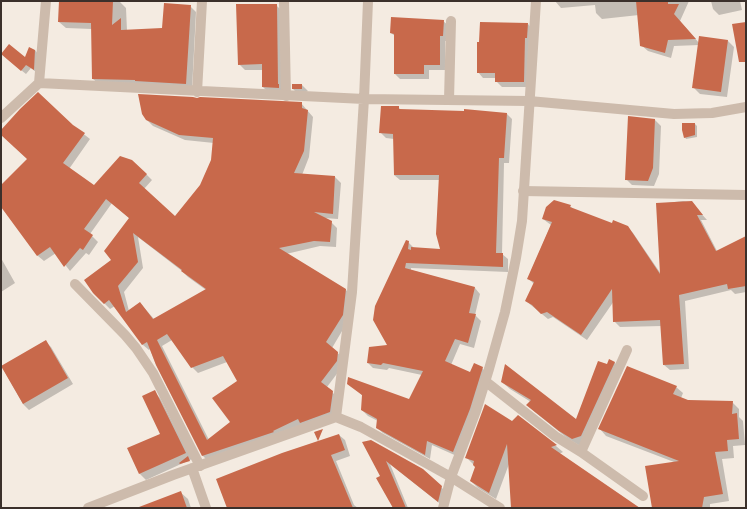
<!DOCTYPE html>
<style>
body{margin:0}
#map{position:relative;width:747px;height:509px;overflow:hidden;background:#f4ebe1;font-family:"DejaVu Sans",sans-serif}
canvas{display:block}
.frame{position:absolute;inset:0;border:2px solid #3b302b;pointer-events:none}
</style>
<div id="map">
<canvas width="747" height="509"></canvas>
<div class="frame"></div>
</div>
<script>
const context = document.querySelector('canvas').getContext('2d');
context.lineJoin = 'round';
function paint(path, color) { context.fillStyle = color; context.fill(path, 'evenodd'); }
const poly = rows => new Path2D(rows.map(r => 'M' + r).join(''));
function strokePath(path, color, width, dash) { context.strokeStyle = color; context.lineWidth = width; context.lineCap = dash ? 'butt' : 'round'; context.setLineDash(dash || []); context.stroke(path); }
paint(poly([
 [60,1,120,2,126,8,127,31,163,29,190,6,196,12,192,89,100,85,93,79,92,29,66,28,59,22],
 [555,1,689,1,680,21,699,43,728,41,734,47,727,97,700,94,693,87,699,45,674,46,671,58,648,51,641,45,639,15,602,19,596,13,595,5,561,8],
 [711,1,740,1,742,10,719,15,713,9],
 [276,5,282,11,284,90,269,93,263,87,263,70,245,70,239,64],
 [443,21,449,26,448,41,445,41,445,70,429,70,429,79,400,79,395,74,395,36,391,33],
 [528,24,533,30,529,87,502,87,496,81,496,78,483,78,478,72],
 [35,50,39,55,37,73,31,68,26,74,6,58,25,59],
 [302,85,308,91,299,95,293,89],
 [301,103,313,117,309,157,302,175,335,177,341,183,338,219,324,218,331,222,337,228,336,247,320,246,286,254,345,289,351,295,348,321,332,348,343,358,342,367,327,387,338,398,335,418,209,462,203,456,156,365,150,349,149,350,143,345,115,306,110,309,94,293,112,260,130,219,112,203,90,234,98,242,89,255,86,253,70,271,56,253,44,261,38,256,1,205,1,184,2,185,28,159,1,134,1,131,72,125,90,139,69,169,94,187,146,174,152,180,144,189,175,218,201,185,212,160,214,143,185,140,153,126,147,120],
 [138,237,182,271,188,277,206,290,154,319,140,303,129,311,124,292,143,268],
 [172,340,192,367,198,373,227,362,238,381,231,422,209,440,162,346],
 [398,107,402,111,464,112,465,110,507,114,512,119,509,163,504,163,502,254,508,259,508,272,411,268,411,270,475,288,480,294,475,315,481,321,474,348,460,344,451,365,470,374,482,368,488,374,459,457,432,445,430,459,383,433,377,428,378,421,368,416,362,410,363,396,348,383,410,401,422,375,389,368,387,370,373,368,368,363,389,345,408,242,414,248,441,250,440,180,400,180,394,175,394,139,386,138,380,132],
 [629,117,655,120,661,126,659,174,654,186,632,185,626,179],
 [695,124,697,126,697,137,686,139,685,137],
 [683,201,691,202,707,220,701,220,717,251,746,239,746,292,735,294,731,290,685,301,689,369,670,370,664,365,662,326,620,327,614,321,614,301,587,340,553,317,548,319,526,301,534,284,528,278,551,225,543,219,570,206,574,210,613,225,627,227,633,233,661,274,657,204],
 [1,258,15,283,1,292],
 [45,341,51,347,73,384,29,410,23,404,2,367],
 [614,362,621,370,580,446,567,438,535,412,528,405,531,402,510,389,502,382,577,421,608,366],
 [676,387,683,393,681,398,688,401,732,402,739,409,739,417,743,421,745,445,733,446,734,458,722,459,729,501,710,504,710,508,653,508,674,462,606,436,600,429],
 [154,392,160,398,192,459,146,480,140,474,128,449,161,434],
 [518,416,556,446,563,452,559,454,638,508,512,508,509,464,496,499,478,488,471,481,476,467,466,457,512,423],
 [339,435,345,440,350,456,336,461,354,505,358,508,250,508],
 [363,442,441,487,447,493,443,506,390,464,408,508,394,508,382,476],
 [180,492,188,499,191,508,139,508]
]), '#0003');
paint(poly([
 [59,1,113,1,112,25,121,18,121,30,162,28,164,3,191,5,186,84,135,81,135,80,92,79,91,23,58,22],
 [636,1,668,1,668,4,679,4,674,14,696,39,668,40,665,53,640,46],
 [236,4,277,4,278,84,279,84,279,88,262,87,262,64,238,65],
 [391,17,444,20,443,36,440,36,440,65,424,65,424,74,394,74,394,34,390,33],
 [480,22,528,23,527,38,525,38,524,82,495,82,495,73,477,73,477,42,479,42],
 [746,22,746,62,739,62,732,24],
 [699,36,728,40,721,92,692,88],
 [9,44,25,57,29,47,35,50,34,70,26,65,21,71,1,54],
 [292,84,302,84,302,89,292,89],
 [38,92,73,125,85,133,63,163,94,185,120,156,132,160,147,174,139,183,175,216,200,185,211,160,213,138,179,135,146,120,142,114,138,94,193,97,197,98,200,97,302,102,302,108,308,110,304,151,294,173,335,176,333,214,314,212,332,221,330,242,314,241,279,248,346,289,343,315,326,342,338,352,337,361,321,382,333,391,330,412,300,423,298,419,273,431,274,432,202,456,156,365,147,342,142,345,109,300,104,304,93,293,84,280,111,260,104,251,129,218,106,199,84,229,93,235,83,250,80,248,64,267,50,247,37,256,1,207,1,185,27,159,1,135,1,130,20,109],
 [133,233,182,270,181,271,206,289,153,319,140,302,126,312,118,286,138,262],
 [167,334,191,368,223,356,237,381,212,398,230,422,207,440,157,340],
 [381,106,399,106,399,109,464,111,464,109,507,113,504,158,499,158,496,253,503,253,503,267,406,263,405,268,475,287,469,313,476,314,468,343,455,339,445,361,470,372,474,363,483,367,470,409,453,452,427,441,425,455,376,428,377,419,361,410,362,395,347,384,348,377,409,399,423,371,383,363,381,365,367,363,369,347,387,345,373,320,375,306,406,240,409,241,408,249,411,250,411,247,440,249,436,234,439,175,394,175,393,134,379,133],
 [628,116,655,119,653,168,648,181,625,180],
 [682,123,695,123,695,135,684,138,682,130],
 [554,200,571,205,570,207,612,223,613,220,628,226,660,274,656,203,692,201,703,215,697,215,716,251,746,236,746,286,728,289,727,284,679,295,684,364,663,365,660,320,613,322,612,289,581,335,547,312,541,314,532,305,525,301,534,282,527,279,552,222,542,219,546,207],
 [46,340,68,378,23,404,1,366],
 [609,359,615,362,581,436,572,439,559,431,526,405,531,400,501,382,505,364,576,419,598,361,607,364],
 [627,366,677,386,673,394,688,400,733,401,732,414,737,413,739,439,727,440,728,451,715,452,723,494,704,497,702,508,652,508,645,466,679,461,598,429],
 [155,390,186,453,139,474,127,448,160,434,142,396],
 [485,404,512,421,518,415,557,445,551,447,640,508,511,508,507,444,489,493,470,481,475,467,473,465,474,461,465,458],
 [323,429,318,441,314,432],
 [339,434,345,450,331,455,353,508,227,508,216,479,282,453],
 [371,440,423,469,442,486,438,502,386,461,406,508,393,508,376,478,380,476,362,442],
 [188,456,190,461,180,464,179,463],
 [181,491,187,508,139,508,139,507]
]), '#c8694b');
strokePath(poly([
 [284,1,286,96],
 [449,100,451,21],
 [523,191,746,195],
 [75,284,125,335,136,348,153,373,200,466],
 [485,381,555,436,581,452,643,496],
 [581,452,627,350]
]), '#cdbbac', 10);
strokePath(poly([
 [39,83,364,99,529,101,674,114,712,113,746,107],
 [197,92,202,1],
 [1,118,39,83,46,1],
 [336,417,352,292,364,99,368,1],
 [192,468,206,508],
 [88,508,173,475,336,417,361,427,451,477,500,508],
 [443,508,451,477,476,411,489,369,505,312,516,258,522,221,536,1]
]), '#cdbbac', 10);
</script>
